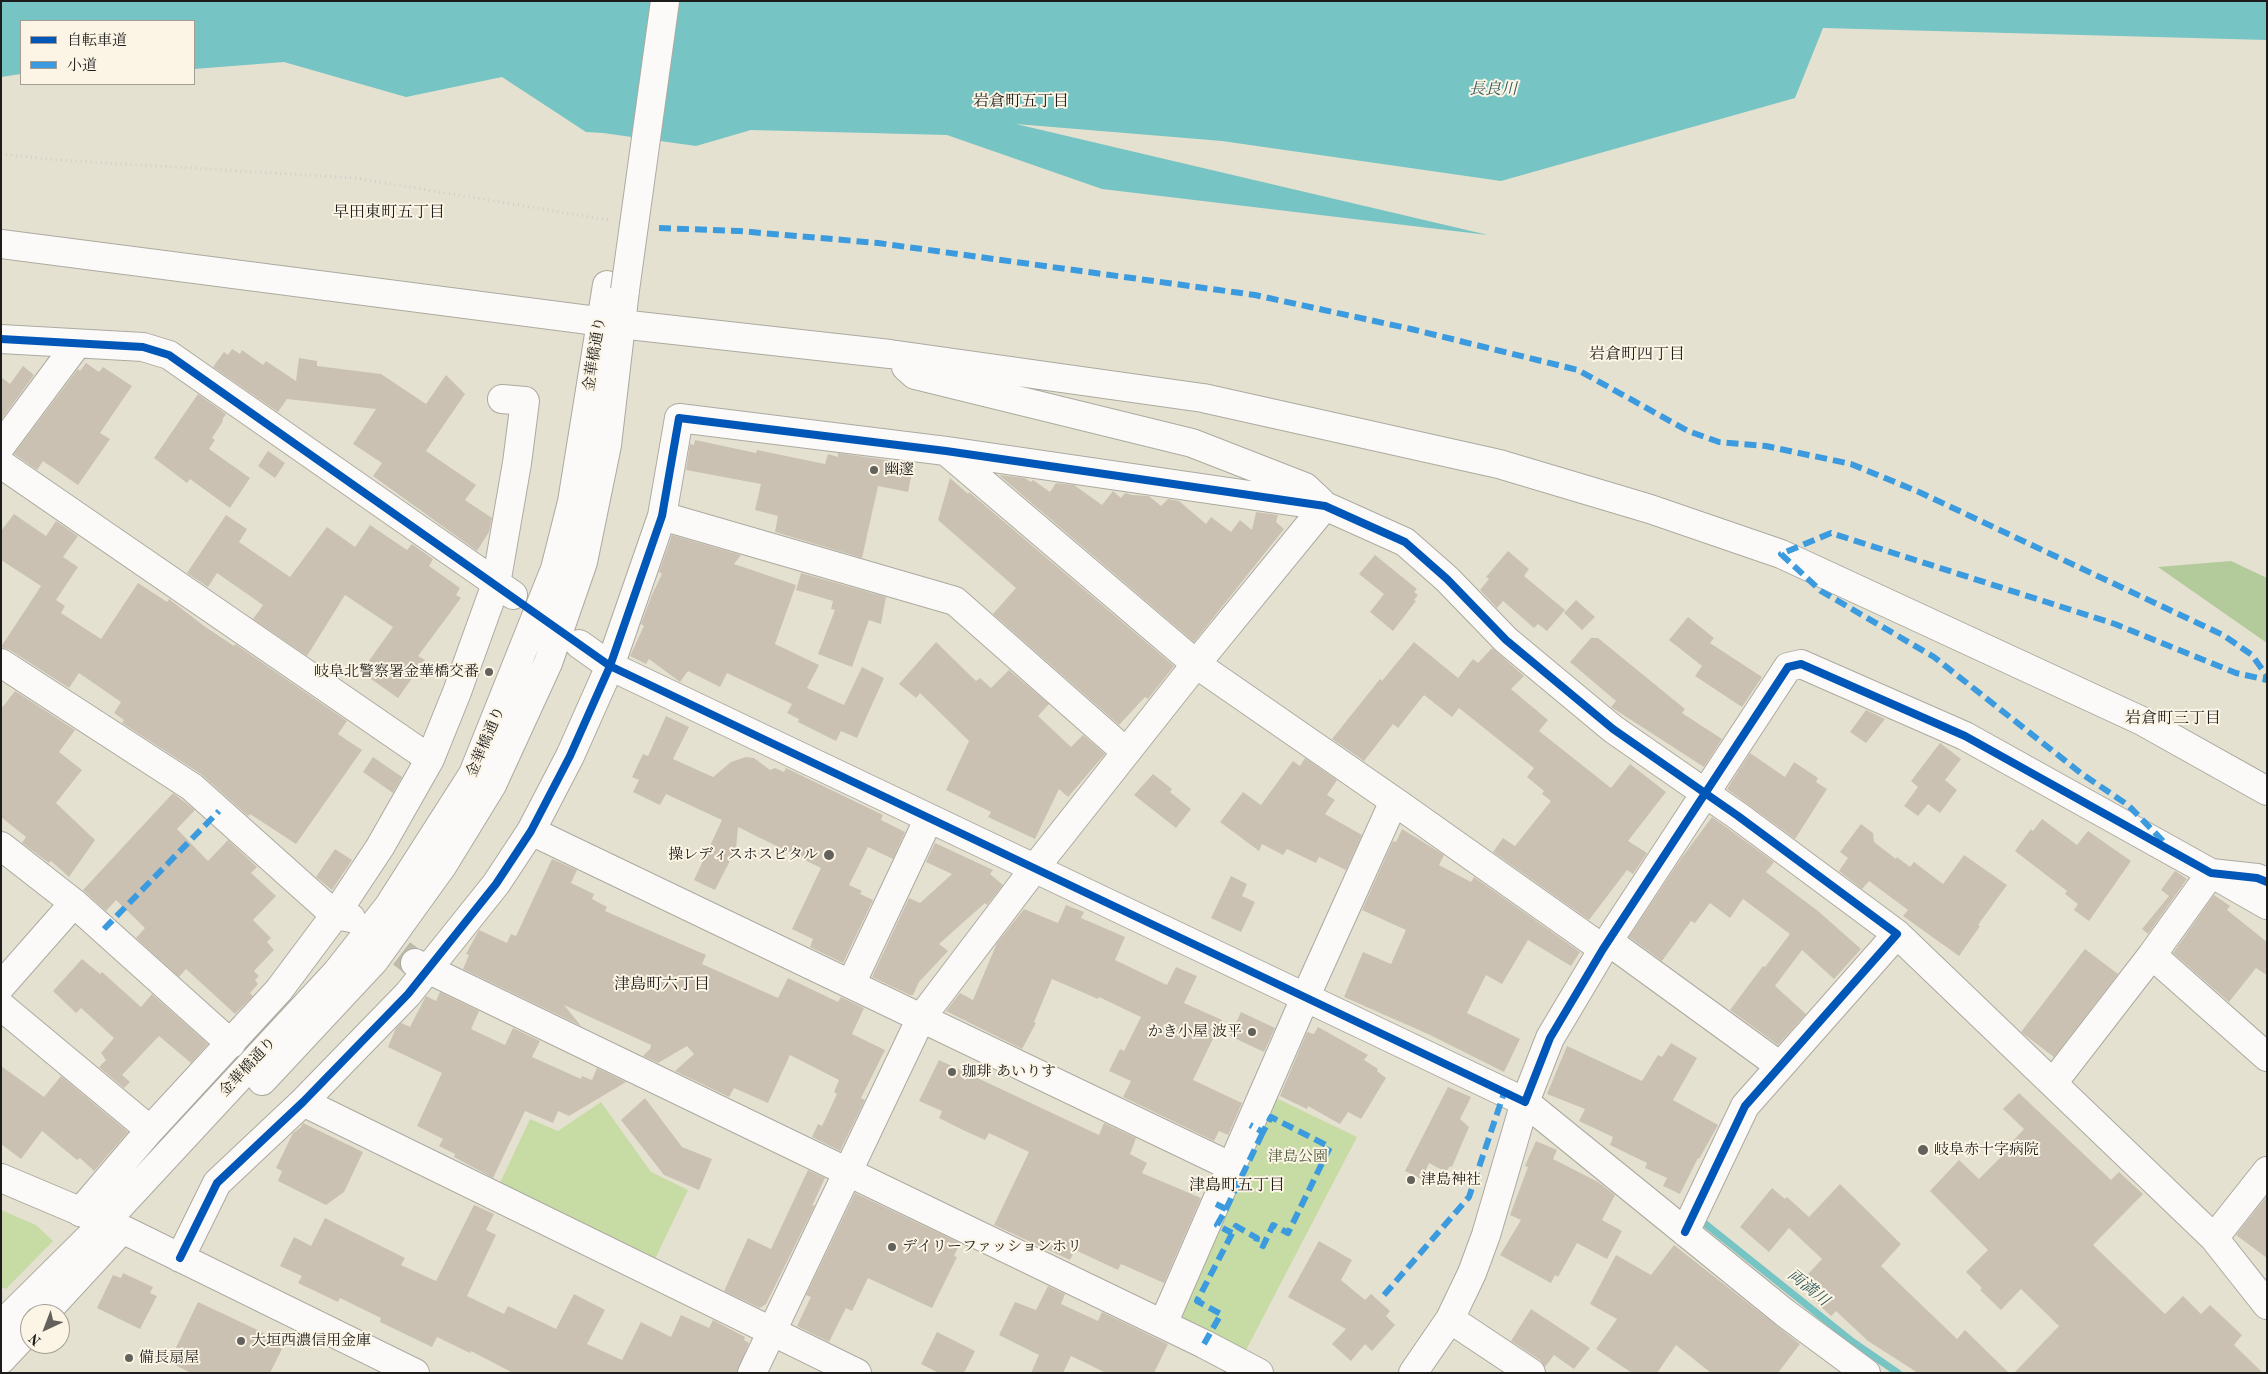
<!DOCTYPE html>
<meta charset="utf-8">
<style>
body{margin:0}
#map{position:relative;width:2268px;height:1374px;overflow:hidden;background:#e5e1d0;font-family:"Old Standard TT","Noto Serif JP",serif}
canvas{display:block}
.frame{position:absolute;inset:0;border:2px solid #1c1c1c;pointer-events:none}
.legend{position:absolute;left:20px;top:20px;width:175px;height:65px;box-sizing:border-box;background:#fcf5e5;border:1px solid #a29e95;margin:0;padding:6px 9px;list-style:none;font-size:15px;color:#1c1c1c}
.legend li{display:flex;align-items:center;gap:10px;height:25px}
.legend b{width:25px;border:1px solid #a29e95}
.north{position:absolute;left:20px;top:1304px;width:50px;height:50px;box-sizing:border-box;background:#fcf5e5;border:1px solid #a29e95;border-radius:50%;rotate:223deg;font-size:14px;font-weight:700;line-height:20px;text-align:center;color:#1c1c1c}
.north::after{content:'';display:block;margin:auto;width:18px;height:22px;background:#62615b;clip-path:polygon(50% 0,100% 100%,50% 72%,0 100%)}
</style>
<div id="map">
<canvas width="2268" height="1374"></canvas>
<div class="frame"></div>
<ul class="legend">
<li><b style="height:6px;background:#0057b8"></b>自転車道</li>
<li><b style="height:6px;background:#3c9bdf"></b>小道</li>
</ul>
<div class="north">N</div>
</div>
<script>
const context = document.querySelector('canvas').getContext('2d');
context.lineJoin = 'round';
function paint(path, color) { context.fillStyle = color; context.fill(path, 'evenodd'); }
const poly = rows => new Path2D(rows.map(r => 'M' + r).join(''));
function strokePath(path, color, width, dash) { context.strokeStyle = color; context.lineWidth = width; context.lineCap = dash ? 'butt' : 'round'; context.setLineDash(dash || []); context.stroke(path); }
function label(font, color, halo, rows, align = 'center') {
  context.font = font + ' "Old Standard TT","Noto Serif JP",serif'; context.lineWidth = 4; context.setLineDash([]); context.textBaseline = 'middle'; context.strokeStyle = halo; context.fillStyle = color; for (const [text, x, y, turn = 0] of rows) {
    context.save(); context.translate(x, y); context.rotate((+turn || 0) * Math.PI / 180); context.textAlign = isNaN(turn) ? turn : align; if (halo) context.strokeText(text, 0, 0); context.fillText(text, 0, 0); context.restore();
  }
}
paint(poly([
 [1276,1098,1357,1137,1245,1352,1182,1321,1180,1314],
 [601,1102,651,1172,688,1190,655,1259,500,1183,530,1119,558,1131],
 [1,1210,36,1225,53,1241,6,1289,1,1287]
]), '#c7dba5');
paint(poly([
 [2231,561,2267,578,2267,643,2158,567]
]), '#b3ca9b');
paint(poly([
 [1,1,2267,1,2267,40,1823,28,1795,98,1501,181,1222,141,1016,124,1488,235,1102,189,947,135,751,130,696,146,603,133,586,132,502,77,406,97,284,62,194,69,194,21,21,21,21,74,1,77]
]), '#77c4c4');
strokePath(poly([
 [1703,1222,1853,1342,1898,1373]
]), '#77c4c4', 7);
paint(poly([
 [232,349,240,354,242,350,263,365,266,361,296,381,299,358,317,361,317,366,381,374,426,404,446,375,465,394,426,451,476,485,465,500,492,518,489,532,477,551,373,476,382,463,353,444,376,409,287,399,278,412,213,367,224,352,228,355],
 [86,363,99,372,103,367,132,386,100,433,110,439,78,485,43,461,37,470,14,454,78,369,80,371],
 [23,366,34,375,1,420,1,377,10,384],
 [198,394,226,414,222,420,223,421,212,438,215,440,209,449,250,478,230,508,190,479,187,483,154,458],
 [695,440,756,453,757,450,825,464,828,454,838,457,838,453,914,464,908,492,878,486,862,558,775,532,778,516,755,510,761,484,686,470,690,444,694,445],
 [268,451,285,463,275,478,258,466],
 [999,475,1025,478,1031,482,1033,480,1050,492,1056,483,1074,485,1102,505,1113,491,1121,498,1125,493,1132,495,1149,496,1161,506,1168,499,1179,501,1206,524,1211,517,1231,532,1240,520,1252,530,1256,512,1278,515,1276,522,1284,529,1194,642],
 [950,478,968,494,969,492,1174,666,1148,699,1145,697,1119,725,993,614,1016,588,938,520],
 [14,514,46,536,56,521,78,536,63,557,78,567,56,600,65,606,61,613,101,639,138,583,167,602,169,599,204,626,234,646,235,644,347,721,338,734,362,750,296,844,250,814,248,816,201,774,122,723,124,720,114,713,121,702,79,673,69,688,10,650,1,647,41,586,1,560,1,531],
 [226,515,247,529,239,542,290,577,327,527,355,547,370,525,407,550,412,544,433,559,429,566,460,588,456,595,461,598,418,656,425,660,398,698,361,672,393,627,345,595,307,656,253,619,263,605,217,573,208,587,187,573],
 [672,535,741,555,734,564,796,585,775,644,819,665,807,688,844,705,862,667,884,678,857,738,841,731,836,741,798,722,799,719,787,713,792,704,727,673,720,687,688,671,680,682,649,659,646,664,630,656,644,626,641,624,651,597,662,574,659,572],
 [1508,551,1529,569,1524,576,1565,610,1547,631,1538,624,1534,628,1503,601,1497,608,1480,590,1489,579,1486,577],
 [1375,555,1417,589,1414,592,1418,595,1414,600,1416,601,1393,631,1370,612,1384,594,1359,574],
 [801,573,886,597,881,624,869,620,852,667,818,654,835,610,831,609,833,601,796,590],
 [1576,600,1595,617,1582,630,1564,613],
 [1688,617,1714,638,1710,643,1762,677,1742,707,1695,676,1702,666,1669,640],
 [1591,638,1598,638,1685,709,1682,713,1722,739,1704,767,1611,707,1616,701,1570,662],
 [936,642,976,681,980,678,991,688,1009,670,1049,704,1038,716,1071,747,1083,735,1105,754,1068,797,1059,789,1035,839,988,817,991,812,946,790,969,741,920,693,916,698,899,684],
 [1414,642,1458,678,1473,659,1478,663,1492,648,1524,676,1511,689,1548,720,1539,731,1611,788,1630,764,1666,792,1628,841,1647,853,1633,874,1627,870,1589,920,1493,852,1503,838,1515,846,1551,801,1542,794,1544,791,1527,777,1534,768,1459,708,1452,717,1424,695,1398,728,1393,724,1364,761,1332,739,1380,679,1382,681],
 [15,691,75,730,59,752,82,770,56,803,95,840,69,877,51,861,49,863,22,843,26,837,1,817,1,709],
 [1866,710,1885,719,1866,743,1850,732],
 [666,716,689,727,673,759,713,777,731,762,746,757,754,758,770,770,775,768,784,772,786,768,883,815,881,820,905,832,893,859,868,847,849,885,862,891,860,894,873,900,843,963,810,947,813,939,792,929,821,868,738,827,736,849,715,890,694,880,722,820,666,794,660,805,633,792,639,780,632,777,643,754,648,756],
 [1940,743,1961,759,1945,780,1957,790,1940,813,1928,804,1918,816,1904,806,1918,787,1911,781],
 [1750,753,1785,777,1794,762,1818,778,1816,782,1827,789,1795,839,1727,789],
 [373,757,402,777,393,793,363,772],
 [1305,758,1337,780,1327,795,1335,800,1325,814,1362,835,1346,870,1319,857,1316,863,1287,849,1283,855,1262,844,1259,851,1220,822,1243,792,1261,805,1293,761,1300,766],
 [1153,774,1172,789,1170,792,1191,809,1176,828,1134,795],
 [173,793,195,810,177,829,208,861,228,840,257,867,251,873,276,896,253,920,271,938,267,942,274,950,254,971,259,976,255,980,258,984,250,993,253,996,235,1014,186,969,179,977,136,938,145,928,116,900,106,911,83,890],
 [1712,817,1774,862,1766,872,1818,911,1861,949,1834,979,1802,950,1775,986,1806,1014,1778,1045,1730,1010,1763,966,1765,967,1790,934,1743,899,1730,918,1710,903,1695,923,1691,921,1662,961,1629,937,1680,860],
 [2042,819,2077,845,2088,831,2131,861,2089,921,2074,910,2078,904,2065,894,2067,891,2015,851,2031,829,2033,831],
 [1861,824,1873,833,1874,842,1896,859,1897,857,1910,867,1914,862,1943,884,1964,855,2007,885,1978,925,1980,926,1959,956,1903,916,1908,910,1869,881,1862,889,1839,871,1848,858,1840,852],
 [1402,829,1444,855,1439,865,1471,882,1474,877,1580,952,1571,966,1528,940,1502,984,1486,975,1467,1013,1520,1039,1504,1072,1428,1034,1344,997,1363,952,1391,964,1406,930,1362,910,1393,841,1396,842],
 [935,843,993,870,990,874,1003,885,987,905,985,903,939,944,948,951,919,982,913,995,910,995,872,977,909,898,920,903,952,874,926,862],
 [335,849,352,860,332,890,316,877],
 [552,859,577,870,571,883,594,894,592,899,607,907,605,911,706,955,702,964,778,998,788,978,838,1002,841,997,864,1008,852,1034,885,1050,861,1098,865,1100,840,1151,812,1137,818,1124,822,1126,837,1094,834,1092,839,1080,790,1055,768,1103,734,1088,729,1097,675,1071,694,1054,687,1046,658,1063,643,1056,650,1049,651,1045,564,1005,581,1026,463,969,469,955,466,954,479,930,507,943,511,934,516,936],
 [2175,871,2187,879,2148,934,2142,929,2169,896,2161,890],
 [1231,876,1247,884,1242,896,1255,902,1241,932,1211,918],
 [2214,895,2230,906,2227,910,2267,942,2267,975,2256,968,2229,1002,2173,953],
 [1066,905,1084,912,1081,918,1125,937,1115,960,1167,985,1176,967,1197,976,1184,1003,1222,1020,1193,1080,1242,1103,1228,1135,1219,1131,1214,1141,1123,1097,1131,1081,1109,1071,1120,1049,1124,1051,1141,1017,1099,997,1098,999,1052,979,1034,1022,1036,1023,1022,1049,946,1011,960,993,973,1000,997,943,1024,909,1058,923],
 [2085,949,2118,974,2054,1057,2021,1032],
 [82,959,100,974,102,972,141,1007,152,994,208,1044,191,1063,159,1036,122,1075,130,1082,124,1088,99,1067,106,1060,101,1053,114,1038,81,1008,76,1013,53,991],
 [440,992,479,1011,471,1029,505,1045,513,1028,540,1041,532,1057,581,1079,582,1076,592,1080,597,1068,626,1082,569,1116,558,1111,553,1123,525,1111,493,1178,454,1157,455,1154,439,1146,443,1139,417,1126,442,1073,388,1047,396,1028,401,1023,410,1027,426,996,436,1001],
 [1241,1012,1275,1028,1264,1052,1230,1036],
 [1318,1027,1368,1055,1364,1060,1378,1069,1377,1071,1386,1078,1361,1119,1348,1112,1340,1124,1308,1106,1307,1109,1280,1096,1307,1032,1314,1034],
 [1671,1043,1697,1058,1673,1100,1718,1125,1699,1159,1698,1158,1680,1194,1663,1186,1667,1178,1645,1168,1647,1163,1610,1145,1613,1137,1579,1121,1585,1109,1547,1094,1567,1046,1642,1081,1658,1055,1662,1057],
 [939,1060,1099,1135,1104,1123,1136,1138,1130,1154,1147,1163,1142,1173,1201,1198,1164,1283,1121,1264,1118,1270,1075,1250,1070,1260,994,1225,1029,1152,989,1133,985,1140,963,1130,939,1118,942,1111,919,1101],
 [1,1066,44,1097,61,1076,128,1132,94,1171,80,1158,77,1160,42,1131,21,1159,1,1144],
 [1448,1087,1471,1097,1460,1119,1469,1127,1452,1167,1450,1166,1446,1172,1429,1163,1422,1179,1405,1171],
 [2019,1093,2111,1180,2119,1172,2143,1194,2093,1245,2165,1314,2183,1296,2201,1314,2210,1305,2242,1335,2234,1345,2263,1373,2014,1373,2059,1326,2021,1289,2001,1310,1980,1290,1982,1288,1966,1272,1988,1250,1930,1191,1959,1160,1979,1179,2014,1144,2012,1142,2024,1129,2003,1109],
 [645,1098,682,1147,712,1159,699,1190,664,1175,621,1120],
 [303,1123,363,1152,344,1192,326,1205,278,1181,282,1171,276,1168,293,1133,301,1127],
 [1536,1141,1557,1150,1553,1159,1598,1182,1615,1195,1602,1220,1622,1231,1607,1259,1577,1243,1558,1277,1555,1275,1551,1283,1500,1255,1521,1220,1510,1215,1528,1167,1525,1166],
 [808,1170,825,1178,812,1206,815,1205,766,1304,760,1308,724,1291,748,1238,771,1249],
 [1840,1184,1901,1244,1881,1266,1957,1339,1965,1330,2009,1373,1918,1373,1868,1341,1836,1311,1831,1316,1817,1303,1828,1292,1808,1274,1822,1259,1789,1228,1769,1252,1740,1227,1772,1188,1785,1199,1787,1197,1809,1217],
 [855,1193,960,1243,954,1256,957,1257,932,1308,868,1278,852,1311,846,1308,829,1342,797,1326,811,1297,806,1295],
 [2267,1196,2267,1258,2236,1235],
 [474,1205,494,1214,486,1230,496,1235,467,1296,504,1314,508,1306,556,1329,574,1294,605,1310,587,1344,622,1360,641,1322,671,1337,681,1315,709,1328,713,1320,745,1337,744,1340,749,1343,737,1373,513,1373,471,1351,470,1353,437,1337,432,1347,380,1322,381,1318,340,1298,338,1302,298,1283,302,1276,280,1266,294,1237,311,1246,325,1218,405,1258,401,1265,436,1281],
 [1319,1241,1352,1260,1341,1280,1365,1300,1371,1294,1390,1311,1386,1316,1395,1325,1372,1351,1365,1344,1351,1361,1332,1344,1346,1329,1288,1297],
 [1674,1245,1800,1344,1778,1373,1711,1373,1676,1345,1657,1373,1632,1373,1596,1349,1617,1319,1590,1304,1616,1255,1651,1275],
 [123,1273,153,1287,150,1293,157,1296,140,1329,97,1308,113,1275,121,1278],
 [1048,1286,1065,1294,1061,1304,1098,1321,1102,1312,1168,1344,1154,1373,1106,1373,1071,1356,1063,1373,1031,1373,1039,1355,999,1335,1015,1302,1036,1310],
 [198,1302,264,1333,272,1344,282,1349,270,1373,191,1373,169,1362],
 [1531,1309,1590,1348,1574,1369,1554,1355,1545,1367,1540,1360,1511,1341],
 [937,1332,975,1351,964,1373,939,1373,921,1364]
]), '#cac1b3');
strokePath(poly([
 [368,928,413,962]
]), '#bdbaac', 28, [28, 14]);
const minor = poly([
 [1,244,620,324,890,354,1203,398,1499,464,1650,509,1781,554,2142,721,2267,791],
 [1,339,143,347,169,355,513,595],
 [906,367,915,375,1192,443,1305,487,1321,502],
 [1,446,77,344],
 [946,451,1196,664,1394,801],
 [1,464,430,759],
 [662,516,955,601,1126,752],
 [579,644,610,666,1525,1102,1550,1038,1603,949,1788,667,1801,664,1965,736,2211,873,2257,878,2267,882],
 [1,663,192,787,335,915,351,918],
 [531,831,1232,1167],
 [1,846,74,903,231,1044],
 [1897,934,2214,1238,2267,1305],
 [1608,941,1780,1066],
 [2152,955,2267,1057],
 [415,963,1204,1344,1259,1373],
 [851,984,929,818],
 [1,986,74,903],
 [1,1006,150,1130],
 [262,1081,374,961,443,865,492,785,548,663,583,562,607,445,625,290],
 [2053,1083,2152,955,2211,873,2267,905],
 [303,1102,857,1373],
 [1,1178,122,1229,415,1373],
 [80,1212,150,1130,279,990,335,915,380,847,430,759,457,692,496,584,517,463,525,401,502,399],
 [2214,1238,2267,1171],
 [180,1258,217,1183,303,1102,408,994,496,884,531,831,570,756,610,666,662,516,679,418,946,451,1325,506,1405,542,1447,579,1506,640,1613,729,1738,816,1897,934,1745,1106,1685,1232],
 [44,1314,116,1236],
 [1450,1319,1531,1373],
 [1163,1324,1305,998,1394,801,1603,949],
 [1,1325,105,1222,337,972,388,907,473,774,555,569,572,502,607,285],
 [1,1360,30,1329],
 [752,1373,921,1018,1034,869,1196,664,1325,506],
 [1413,1373,1450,1319,1472,1273,1486,1235,1525,1102,1785,1313,1866,1373]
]);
strokePath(minor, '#acaaa0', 30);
strokePath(poly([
 [1,154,59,160,355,178,609,220]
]), '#d0ceca', 3, [1, 4]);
strokePath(minor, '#fbfaf8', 28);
const minorBridge = poly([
 [625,290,665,1]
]);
strokePath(minorBridge, '#acaaa0', 30, []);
strokePath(minorBridge, '#fbfaf8', 28);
strokePath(poly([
 [659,228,739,231,878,243,1255,295,1411,329,1578,370,1688,431,1719,442,1766,446,1851,464,1919,492,2223,635,2252,655,2267,676],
 [2163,841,2128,805,2082,774,1934,657,1821,591,1781,554,1831,533,2115,624,2236,673,2267,680],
 [104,929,219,811],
 [1216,1204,1226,1209,1217,1225,1232,1233],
 [1226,1209,1263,1132],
 [1384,1295,1469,1197,1504,1093],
 [1204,1344,1221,1314,1197,1301,1236,1226,1257,1238,1256,1242,1263,1246,1273,1225,1288,1233,1330,1147,1271,1117,1263,1132,1250,1125]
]), '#3c9bdf', 6, [12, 6]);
strokePath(poly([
 [1,339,143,347,169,355,610,666,1525,1102,1550,1038,1603,949,1788,667,1801,664,1965,736,2211,873,2257,878,2267,882],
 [180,1258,217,1183,303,1102,408,994,496,884,531,831,570,756,610,666,662,516,679,418,946,451,1325,506,1405,542,1447,579,1506,640,1613,729,1738,816,1897,934,1745,1106,1685,1232]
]), '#0057b8', 8);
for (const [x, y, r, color] of [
 [874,470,5,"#62615b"],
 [489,672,5,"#62615b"],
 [829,855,6,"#62615b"],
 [1252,1032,5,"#62615b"],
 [952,1072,5,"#62615b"],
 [1923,1150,6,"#62615b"],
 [1411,1180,5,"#62615b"],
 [892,1247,5,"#62615b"],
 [241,1341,5,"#62615b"],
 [129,1358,5,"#62615b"]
]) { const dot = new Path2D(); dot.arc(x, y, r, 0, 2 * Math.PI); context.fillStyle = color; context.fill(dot); strokePath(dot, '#fcf5e5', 2); }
label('15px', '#1c1c1c', '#fcf5e5', [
 ["金華橋通り",595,354,-81],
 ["金華橋通り",486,742,-67],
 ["金華橋通り",248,1067,-47]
]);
label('15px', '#1c1c1c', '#fcf5e5', [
 ["幽邃",884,470],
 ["岐阜北警察署金華橋交番",479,672,"right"],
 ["操レディスホスピタル",818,855,"right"],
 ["かき小屋 波平",1242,1032,"right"],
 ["珈琲 あいりす",962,1072],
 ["岐阜赤十字病院",1934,1150],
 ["津島神社",1421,1180],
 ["デイリーファッションホリ",902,1247],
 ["大垣西濃信用金庫",251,1341],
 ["備長扇屋",139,1358]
], 'left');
label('15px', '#4f5d3f', '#fcf5e5', [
 ["津島公園",1298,1157]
]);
label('italic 16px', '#2e5a5d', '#fcf5e5', [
 ["長良川",1493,90],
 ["両満川",1808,1288,39]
]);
label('16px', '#1c1c1c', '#fcf5e5', [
 ["岩倉町五丁目",1021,102],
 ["早田東町五丁目",389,213],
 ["岩倉町四丁目",1637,355],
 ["岩倉町三丁目",2173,719],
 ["津島町六丁目",662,985],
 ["津島町五丁目",1237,1186]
]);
</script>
